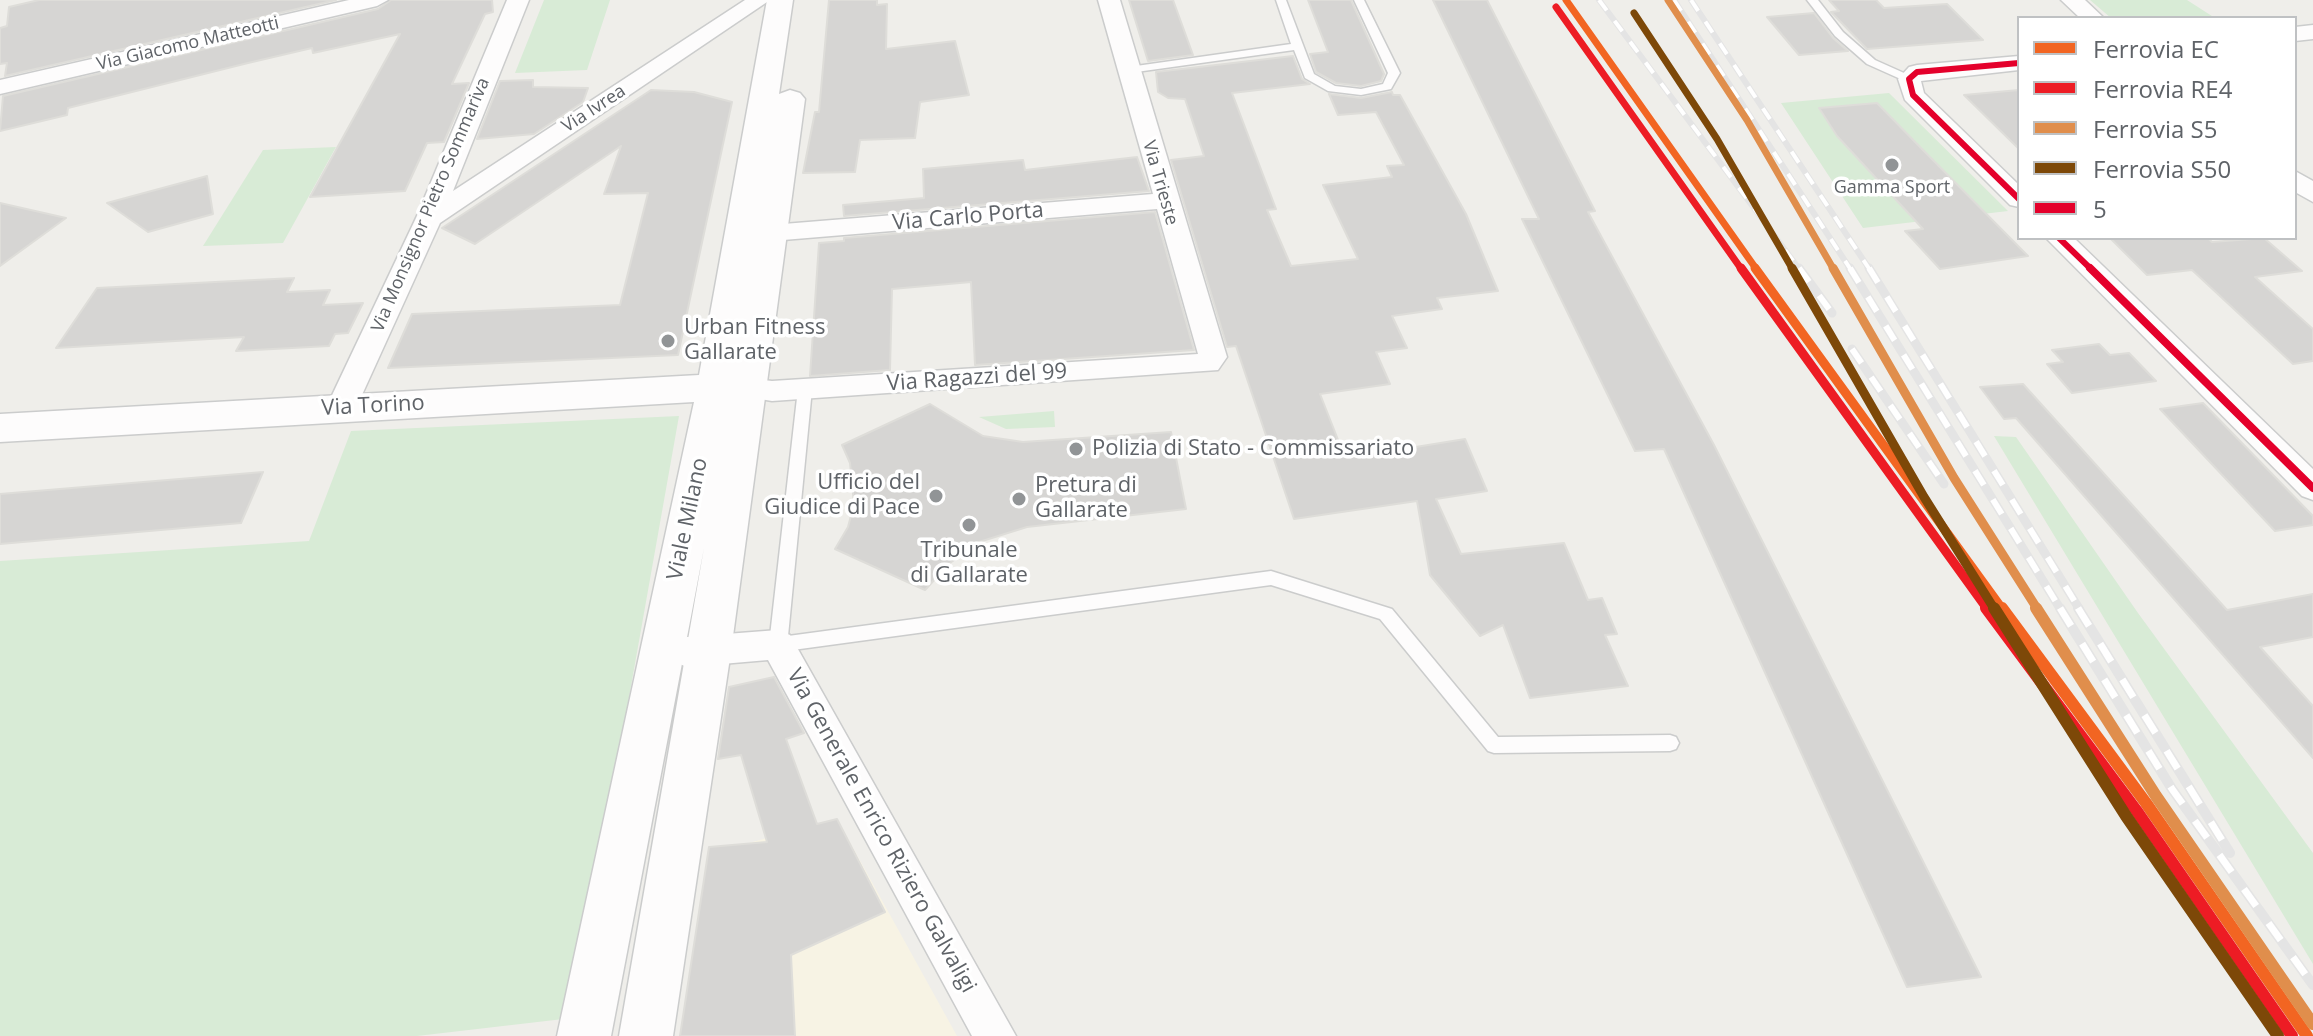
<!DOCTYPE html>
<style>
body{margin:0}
#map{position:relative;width:2313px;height:1036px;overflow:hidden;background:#efeeea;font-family:"Open Sans",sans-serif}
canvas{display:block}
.legend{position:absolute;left:2017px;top:16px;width:280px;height:224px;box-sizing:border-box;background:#fff;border:2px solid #bfc1c3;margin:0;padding:10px 14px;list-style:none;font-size:24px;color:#5f6368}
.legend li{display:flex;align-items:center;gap:16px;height:40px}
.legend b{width:40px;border:2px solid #bfc1c3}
</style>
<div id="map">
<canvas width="2313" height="1036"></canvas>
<ul class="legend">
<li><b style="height:10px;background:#f26522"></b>Ferrovia EC</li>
<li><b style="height:10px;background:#ed1c24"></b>Ferrovia RE4</li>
<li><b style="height:10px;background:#e08e4c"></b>Ferrovia S5</li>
<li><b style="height:10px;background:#7d4808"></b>Ferrovia S50</li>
<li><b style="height:10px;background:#e4002b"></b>5</li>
</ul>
</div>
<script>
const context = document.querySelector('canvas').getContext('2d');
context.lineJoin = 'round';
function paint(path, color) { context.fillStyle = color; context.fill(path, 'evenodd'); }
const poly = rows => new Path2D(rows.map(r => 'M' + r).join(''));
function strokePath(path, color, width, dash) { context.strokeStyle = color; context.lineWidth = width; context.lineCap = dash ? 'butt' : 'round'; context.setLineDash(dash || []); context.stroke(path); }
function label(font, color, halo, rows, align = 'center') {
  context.font = font + ' "Open Sans",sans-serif'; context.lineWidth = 7; context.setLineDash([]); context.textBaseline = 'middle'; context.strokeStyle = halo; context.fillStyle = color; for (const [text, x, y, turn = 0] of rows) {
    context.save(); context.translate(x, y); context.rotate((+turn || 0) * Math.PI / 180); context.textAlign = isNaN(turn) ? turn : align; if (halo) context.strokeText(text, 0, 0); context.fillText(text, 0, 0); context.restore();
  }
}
paint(poly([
 [837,819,957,1036,680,1036,709,847,745,844]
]), '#f7f3e4');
paint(poly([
 [544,0,610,0,587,70,515,73],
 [2090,0,2187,0,2215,18,2111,18],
 [1889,93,2008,211,1863,228,1781,103],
 [336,147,283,243,203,246,263,150],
 [1054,411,1055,427,1006,429,979,417],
 [679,416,572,1018,417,1036,0,1036,0,561,309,541,351,431],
 [1994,436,2016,437,2138,613,2313,853,2313,964]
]), '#d8ebd6');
const building = poly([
 [39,0,336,0,5,76,7,63,0,64,0,28,7,26,9,7,39,0],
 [391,0,492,0,493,12,485,14,452,84,469,83,444,142,427,143,405,191,310,197,400,34,313,53,312,48,248,63,68,108,67,115,0,131,3,96,378,9,391,0],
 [829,0,877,0,877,5,887,4,886,49,955,41,969,95,920,102,915,138,860,140,855,172,803,173,815,112,819,112,829,0],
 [1129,0,1173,0,1193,55,1148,61,1129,0],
 [1308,0,1351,0,1384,74,1381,81,1361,86,1336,83,1316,72,1310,54,1328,52,1308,0],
 [1433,0,1487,0,1595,211,1588,212,1714,445,1981,977,1907,987,1664,449,1635,451,1522,219,1539,219,1433,0],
 [1829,0,1876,0,1884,8,1947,4,1983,40,1867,49,1831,12,1839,11,1829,0],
 [1814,13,1833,38,1848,51,1799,55,1767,17,1814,13],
 [1293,56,1302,79,1310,84,1232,93,1276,209,1267,210,1291,266,1358,259,1323,185,1392,177,1387,166,1404,165,1376,112,1338,115,1329,94,1361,98,1392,92,1393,95,1400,95,1466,214,1498,291,1437,298,1442,309,1392,316,1407,348,1376,352,1390,384,1320,394,1344,455,1352,453,1354,457,1465,439,1487,491,1436,499,1461,554,1564,543,1588,600,1602,598,1617,634,1605,635,1628,686,1530,698,1503,625,1480,636,1430,575,1417,501,1294,519,1236,346,1227,347,1171,160,1204,156,1185,99,1168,98,1158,92,1156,72,1293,56],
 [533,80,533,87,588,88,583,102,534,134,477,139,500,81,533,80],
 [651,90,694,92,732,102,678,355,388,368,412,314,620,305,648,193,604,194,621,146,475,244,442,228,651,90],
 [2019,90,2019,149,1964,95,2019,90],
 [1877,103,1921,148,2028,256,1940,269,1905,231,1923,229,1837,136,1819,108,1877,103],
 [1137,157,1149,191,844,216,843,205,924,198,923,169,1023,160,1025,170,1137,157],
 [207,176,213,214,148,232,107,203,207,176],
 [0,203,66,218,0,266,0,203],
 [1155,212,1194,350,975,365,971,282,892,289,890,370,810,376,819,243,844,241,844,238,1155,212],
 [2110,238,2208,238,2212,242,2264,238,2302,271,2255,277,2313,329,2313,361,2293,364,2192,270,2147,275,2110,238],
 [294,278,287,292,330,290,323,305,363,303,348,333,335,334,329,346,236,351,244,337,56,348,97,288,294,278],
 [2099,344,2110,355,2129,353,2156,381,2072,393,2047,364,2063,362,2052,350,2099,344],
 [2023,384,2227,610,2313,594,2313,637,2260,647,2313,706,2313,758,2016,418,2004,419,1980,387,2023,384],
 [2203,403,2313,516,2313,525,2275,531,2160,409,2203,403],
 [930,404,983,436,1023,442,1171,432,1186,509,1027,527,979,542,950,563,925,590,835,549,848,527,854,504,850,463,842,445,930,404],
 [263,472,241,523,0,544,0,494,263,472],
 [774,677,804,733,786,739,817,824,837,819,885,912,791,955,795,1036,680,1036,709,847,767,842,741,755,718,759,729,687,774,677]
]);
paint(building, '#d6d5d3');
strokePath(building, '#deddd9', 2);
const service = poly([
 [1276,0,1286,0,1314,74,1335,86,1361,89,1383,84,1388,73,1354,0,1364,0,1400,73,1391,89,1361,95,1328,91,1305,78,1294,50,1129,73,1123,70,1129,67,1291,44,1276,0],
 [1807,0,1818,0,1843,32,1875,60,1913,77,1913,81,1905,81,1867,64,1835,36,1807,0],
 [805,384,812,389,788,636,1271,571,1392,609,1498,737,1670,735,1676,737,1679,743,1676,749,1670,751,1494,753,1488,751,1380,619,1271,585,778,652,772,650,769,645,798,389,805,384]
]);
const minor = poly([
 [349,0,388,0,377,6,0,94,0,80,349,0],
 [507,0,529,0,453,191,745,0,770,0,440,223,356,408,352,416,341,419,330,416,326,408,416,218,507,0],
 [1098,0,1120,0,1227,357,1218,370,772,401,736,395,731,388,736,381,746,378,772,381,1198,354,1157,209,771,241,762,239,758,233,762,227,771,225,1153,194,1098,0],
 [2061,0,2085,0,2104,18,2080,18,2061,0],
 [2313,25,2313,39,2295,41,2295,27,2313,25],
 [2019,56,2019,70,1921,81,1924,93,2019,185,2019,207,2010,205,1905,100,1898,79,1909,67,1917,65,2019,56],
 [2295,171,2313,181,2313,202,2295,192,2295,171],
 [2046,238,2074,238,2313,469,2313,500,2302,496,2046,238],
 [778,630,790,635,1016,1036,972,1036,768,660,687,667,675,662,670,652,675,642,687,637,778,630]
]);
const tertiary = poly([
 [767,0,793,0,779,94,790,90,800,93,805,99,731,651,673,1036,619,1036,704,548,611,1036,557,1036,694,402,0,442,0,414,699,375,767,0]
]);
strokePath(service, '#cbcccc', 3);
strokePath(minor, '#cbcccc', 3);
strokePath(tertiary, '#cbcccc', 3);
paint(service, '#fdfcfc');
paint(minor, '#fdfcfc');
paint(tertiary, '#fdfcfc');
const railFar2 = poly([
 [1599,0,1800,270],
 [1674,0,1851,270],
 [1691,0,1870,270]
]);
const railFar1 = poly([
 [1799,268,1832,313],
 [1850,268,2061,610],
 [1869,268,2080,610],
 [1852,349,1944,484]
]);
const rail = poly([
 [2060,608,2172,789,2313,985],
 [2078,608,2230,853]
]);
strokePath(railFar2, '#e4e4e4', 6);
strokePath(railFar1, '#e4e4e4', 9);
strokePath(rail, '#e4e4e4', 10);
strokePath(railFar2, '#fff', 4, [13]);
strokePath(railFar1, '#fff', 6, [17]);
strokePath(rail, '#fff', 7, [21]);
strokePath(poly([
 [2019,63,1917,72,1909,79,1913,95,2019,199],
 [2059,238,2092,270]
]), '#e4002b', 6);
strokePath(poly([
 [2090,268,2313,488]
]), '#e4002b', 8);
strokePath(poly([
 [1566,0,1757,270]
]), '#f26522', 7);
strokePath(poly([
 [1755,268,2003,610]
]), '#f26522', 9);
strokePath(poly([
 [2002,608,2146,803,2307,1036]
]), '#f26522', 12);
strokePath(poly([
 [1556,7,1742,270]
]), '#ed1c24', 7);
strokePath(poly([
 [1741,268,1988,610]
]), '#ed1c24', 9);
strokePath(poly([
 [1986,608,2136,810,2292,1036]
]), '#ed1c24', 12);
strokePath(poly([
 [1668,0,1747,120,1834,270]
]), '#e08e4c', 7);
strokePath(poly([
 [1833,268,1954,478,2038,610]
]), '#e08e4c', 9);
strokePath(poly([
 [2036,608,2156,796,2313,1024]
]), '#e08e4c', 12);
strokePath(poly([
 [1634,13,1717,139,1793,270]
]), '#7d4808', 7);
strokePath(poly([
 [1792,268,1924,497,1995,610]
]), '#7d4808', 9);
strokePath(poly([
 [1994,608,2126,816,2278,1036]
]), '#7d4808', 12);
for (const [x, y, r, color] of [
 [1892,165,8,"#919496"],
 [668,341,8,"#919496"],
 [1076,449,8,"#919496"],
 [936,496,8,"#919496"],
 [1019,499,8,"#919496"],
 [969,525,8,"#919496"]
]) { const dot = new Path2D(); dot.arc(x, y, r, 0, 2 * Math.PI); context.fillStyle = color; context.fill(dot); strokePath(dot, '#fff', 3); }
label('18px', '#5f6368', '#fff', [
 ["Via Giacomo Matteotti",188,44,-13],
 ["Via Ivrea",594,109,-33],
 ["Via Trieste",1160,183,74],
 ["Via Monsignor Pietro Sommariva",431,205,-67]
]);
label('18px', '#5f6368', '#fff', [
 ["Gamma Sport",1892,188]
]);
label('22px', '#5f6368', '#fff', [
 ["Via Carlo Porta",968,217,-5],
 ["Via Ragazzi del 99",977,378,-4],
 ["Via Torino",373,406,-3],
 ["Viale Milano",688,519,-78],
 ["Via Generale Enrico Riziero Galvaligi",881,831,61]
]);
label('22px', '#5f6368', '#fff', [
 ["Urban Fitness",684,328],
 ["Gallarate",684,353],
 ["Polizia di Stato - Commissariato",1092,449],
 ["Ufficio del",920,483,"right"],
 ["Giudice di Pace",920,508,"right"],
 ["Pretura di",1035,486],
 ["Gallarate",1035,511],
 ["Tribunale",969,551,"center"],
 ["di Gallarate",969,576,"center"]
], 'left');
</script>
